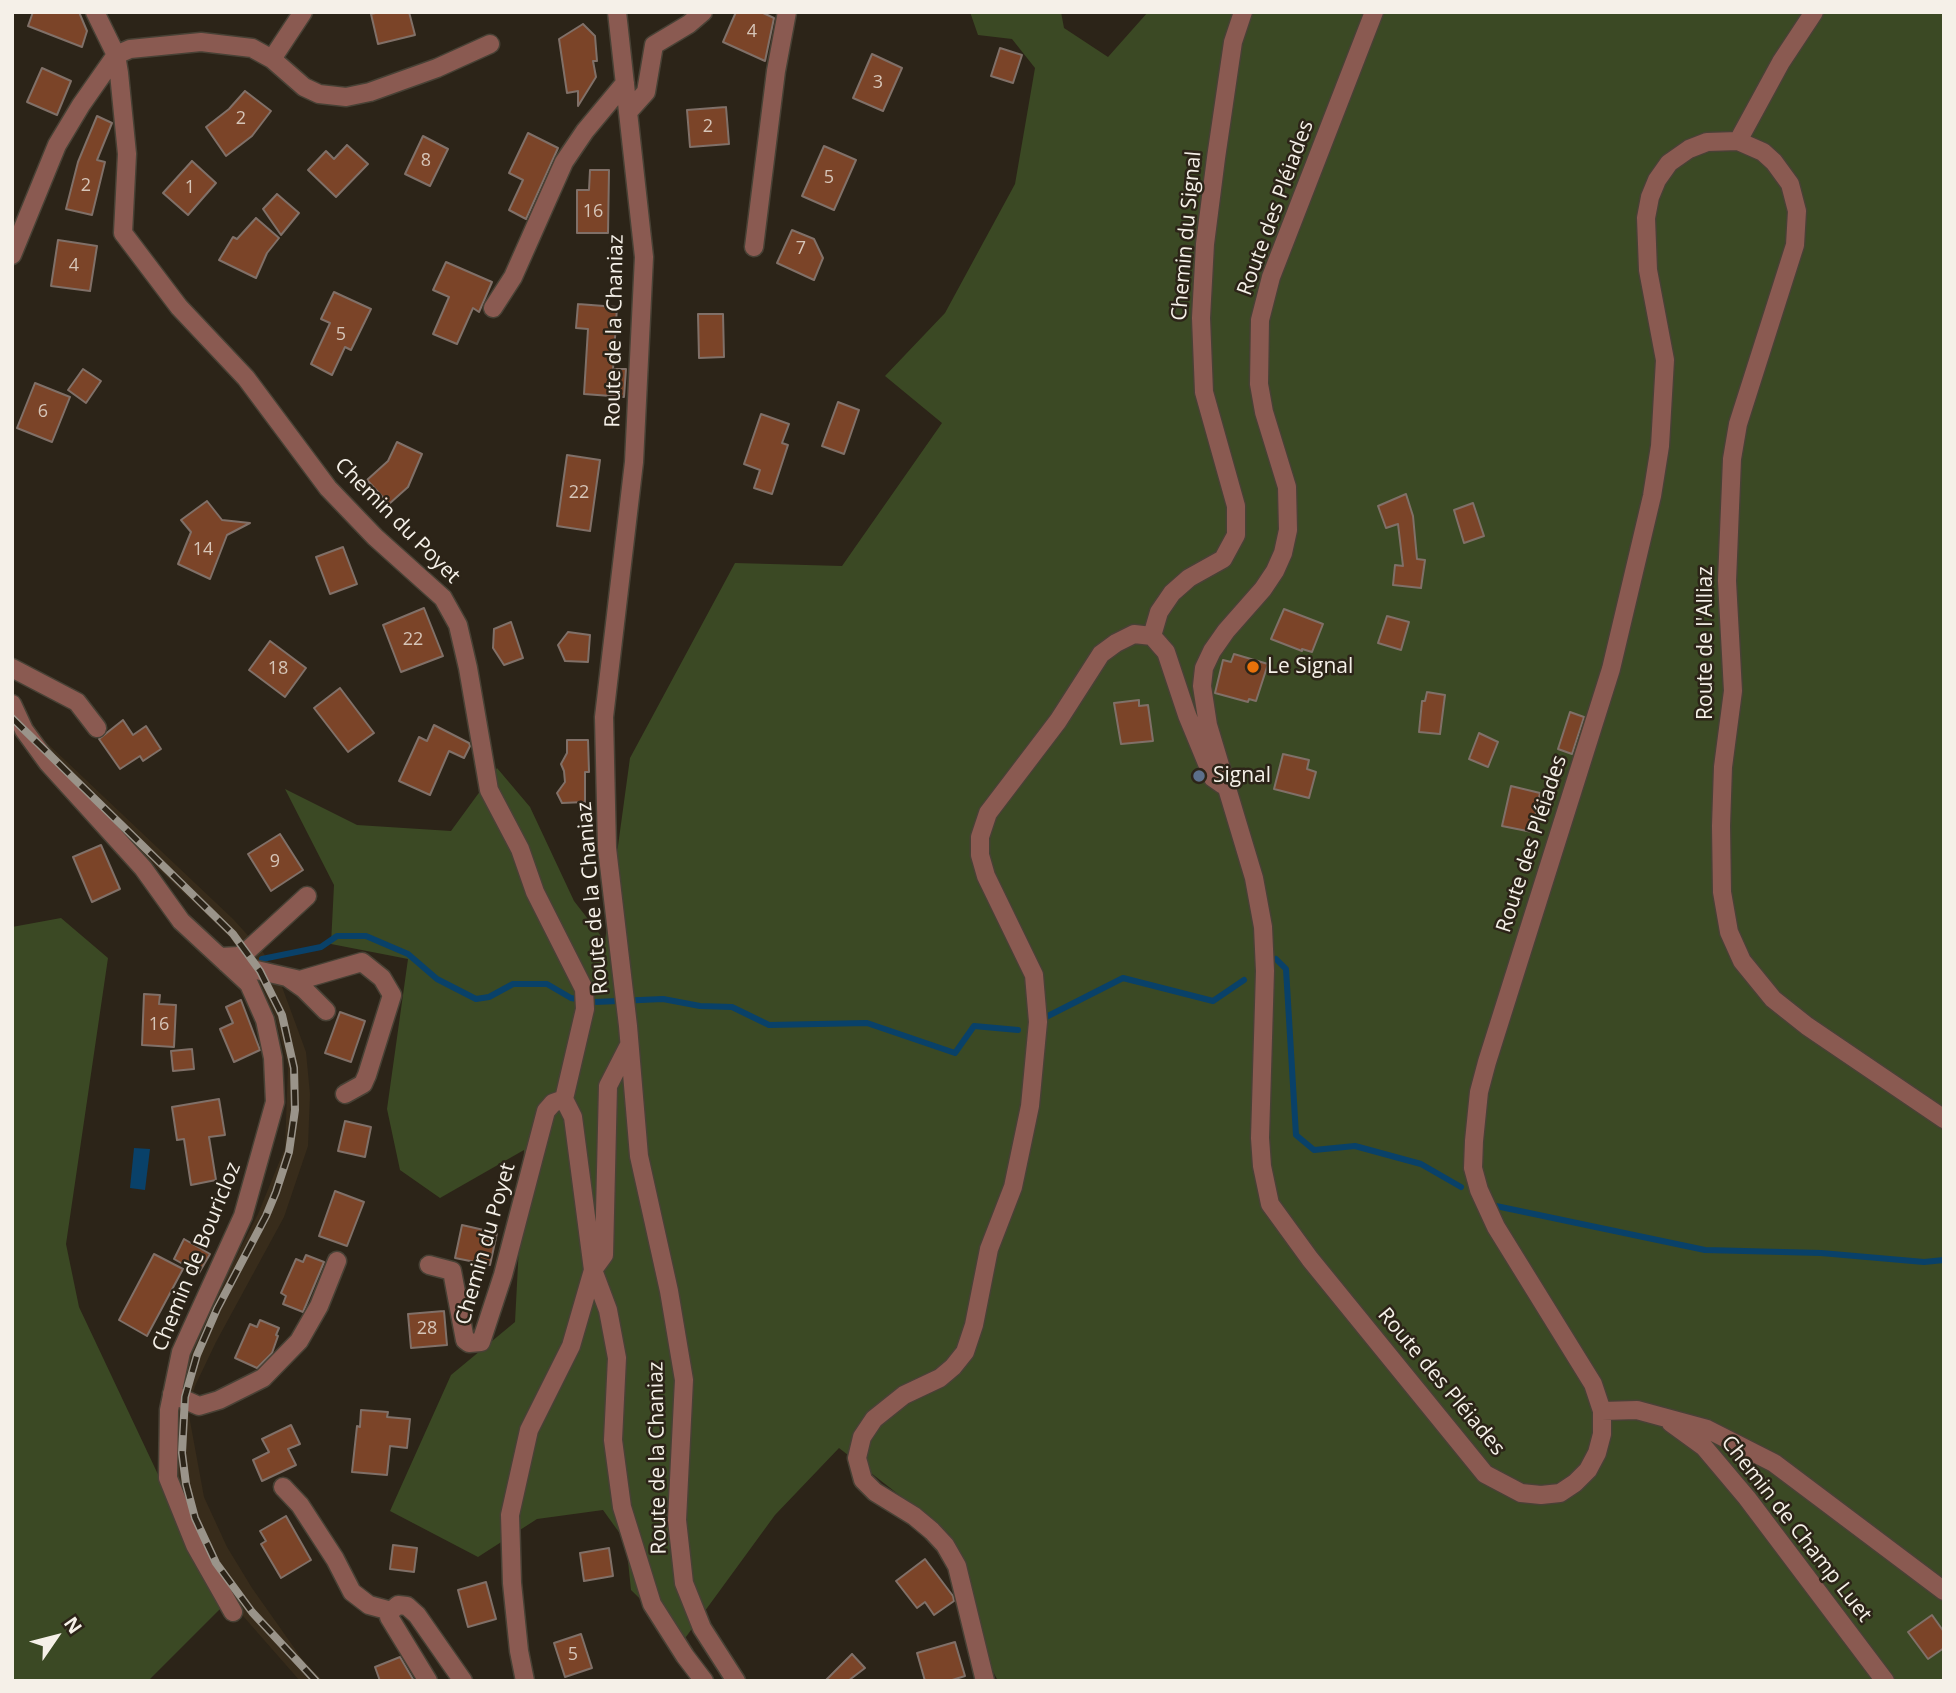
<!DOCTYPE html>
<meta charset="utf-8">
<style>
body{margin:0}
#map{position:relative;width:1956px;height:1693px;overflow:hidden;background:#2c2418;font-family:"Open Sans",sans-serif}
canvas{display:block}
.frame{position:absolute;inset:0;border:14px solid #f5f0e8;pointer-events:none}
.north{position:absolute;left:21px;top:1602px;width:70px;height:70px;-webkit-text-stroke:5px #2c2418;paint-order:stroke;rotate:55deg;font-size:19px;font-weight:700;line-height:28px;text-align:center;color:#f5f0e8}
.north::after{content:'';display:block;margin:auto;width:24px;height:32px;background:#f5f0e8;clip-path:polygon(50% 0,100% 100%,50% 72%,0 100%)}
</style>
<div id="map">
<canvas width="1956" height="1693"></canvas>
<div class="frame"></div>
<div class="north">N</div>
</div>
<script>
const context = document.querySelector('canvas').getContext('2d');
context.lineJoin = 'round';
function paint(path, color) { context.fillStyle = color; context.fill(path, 'evenodd'); }
const poly = rows => new Path2D(rows.map(r => 'M' + r).join(''));
function strokePath(path, color, width, dash) { context.strokeStyle = color; context.lineWidth = width; context.lineCap = dash ? 'butt' : 'round'; context.setLineDash(dash || []); context.stroke(path); }
function label(font, color, halo, rows, align = 'center') {
  context.font = font + ' "Open Sans",sans-serif'; context.lineWidth = 5; context.setLineDash([]); context.textBaseline = 'middle'; context.strokeStyle = halo; context.fillStyle = color; for (const [text, x, y, turn = 0] of rows) {
    context.save(); context.translate(x, y); context.rotate((+turn || 0) * Math.PI / 180); context.textAlign = isNaN(turn) ? turn : align; if (halo) context.strokeText(text, 0, 0); context.fillText(text, 0, 0); context.restore();
  }
}
paint(poly([
 [12,710,233,919,263,952,281,984,306,1052,310,1094,308,1146,284,1217,216,1342,195,1386,188,1410,204,1497,227,1547,252,1588,302,1659,323,1681,300,1681,236,1608,205,1561,174,1473,173,1432,184,1376,198,1332,258,1214,285,1148,288,1066,275,1016,257,975,229,936,12,730]
]), '#382c1b');
paint(poly([
 [970,12,1061,12,1064,28,1108,57,1148,12,1944,12,1944,1681,998,1681,990,1666,966,1568,949,1534,839,1448,775,1515,683,1641,631,1590,626,1542,603,1510,537,1519,478,1557,390,1511,451,1375,515,1322,524,1150,440,1198,400,1170,387,1109,408,959,331,944,334,885,285,789,357,825,451,831,497,768,530,807,574,901,605,941,630,758,735,563,842,566,942,423,885,376,945,313,1015,184,1035,68,1012,39,978,35],
 [61,918,108,958,66,1244,79,1307,221,1608,148,1681,12,1681,12,927]
]), '#3b4924');
paint(poly([
 [134,1148,150,1149,145,1190,130,1188]
]), '#094169');
strokePath(poly([
 [262,959,321,947,337,936,366,936,408,954,437,979,476,999,489,997,513,984,547,984,571,998,595,1002,663,999,700,1006,732,1007,769,1025,867,1023,955,1053,974,1026,1018,1030],
 [1276,959,1286,969,1296,1135,1314,1150,1355,1146,1421,1164,1461,1187],
 [1044,1018,1123,978,1213,1001,1244,980],
 [1496,1206,1705,1250,1821,1253,1924,1262,1944,1260]
]), '#094169', 6);
const building = poly([
 [33,12,79,12,87,31,82,47,28,26,33,12],
 [380,12,409,12,415,35,378,44,371,14,380,12],
 [736,12,761,12,774,18,765,61,723,42,736,12],
 [583,24,595,36,597,61,593,61,596,77,578,106,578,91,567,93,559,39,583,24],
 [1000,48,1022,55,1013,83,991,76,1000,48],
 [872,54,902,68,883,111,853,98,872,54],
 [42,68,71,81,57,115,27,102,42,68],
 [245,91,271,111,252,136,226,156,206,127,229,109,245,91],
 [726,107,729,144,690,147,687,110,726,107],
 [97,116,112,123,97,160,105,162,92,215,66,209,78,162,97,116],
 [528,133,558,148,526,219,509,210,523,180,509,173,528,133],
 [423,136,448,149,430,186,405,174,423,136],
 [347,145,368,164,336,197,308,170,326,151,334,159,347,145],
 [824,146,856,160,834,210,802,196,824,146],
 [192,161,216,183,188,215,163,193,192,161],
 [590,170,609,170,608,233,577,233,577,190,589,190,590,170],
 [277,194,299,213,281,235,263,209,277,194],
 [256,218,279,238,267,253,256,278,219,260,233,237,237,239,256,218],
 [792,230,814,239,823,258,814,280,777,263,792,230],
 [58,240,97,246,90,291,51,286,58,240],
 [446,262,492,282,479,312,473,308,457,344,433,334,449,297,433,290,446,262],
 [334,292,371,309,351,350,345,347,332,375,311,364,330,323,321,319,334,292],
 [578,304,617,307,613,369,626,369,624,397,584,394,588,329,576,328,578,304],
 [698,314,723,314,724,357,699,358,698,314],
 [83,369,101,381,86,403,68,390,83,369],
 [35,383,70,397,52,442,17,428,35,383],
 [838,402,859,410,844,454,822,446,838,402],
 [761,414,789,424,782,443,788,445,772,494,754,488,760,470,744,464,761,414],
 [397,442,422,454,408,487,389,504,367,480,388,461,397,442],
 [567,455,600,460,590,531,557,526,567,455],
 [1406,494,1413,516,1417,559,1425,560,1421,588,1393,585,1395,565,1403,566,1398,524,1386,528,1378,506,1406,494],
 [207,501,222,520,250,523,227,535,210,579,178,564,191,532,181,520,207,501],
 [1473,503,1484,536,1464,543,1454,510,1473,503],
 [343,547,357,584,330,594,316,557,343,547],
 [424,608,443,656,401,672,383,625,424,608],
 [1284,609,1323,624,1312,652,1302,649,1302,651,1271,639,1284,609],
 [1387,616,1409,622,1401,650,1378,643,1387,616],
 [511,622,523,658,504,665,493,648,494,629,511,622],
 [568,632,590,635,588,662,565,661,558,645,568,632],
 [270,641,306,668,285,697,249,670,270,641],
 [1234,654,1268,664,1256,701,1249,699,1248,702,1215,693,1223,660,1231,662,1234,654],
 [340,688,374,733,348,752,314,708,340,688],
 [1427,692,1445,695,1440,734,1419,732,1422,701,1425,701,1427,692],
 [1139,700,1139,706,1148,705,1153,741,1121,744,1114,703,1139,700],
 [1570,712,1584,717,1572,754,1558,749,1570,712],
 [123,720,133,735,146,726,161,749,143,761,140,756,120,769,99,739,123,720],
 [434,725,469,743,470,746,464,758,449,751,430,795,399,781,419,737,427,741,434,725],
 [1479,733,1498,742,1488,767,1469,759,1479,733],
 [567,740,588,740,589,772,585,772,585,802,562,803,557,793,565,782,564,771,561,764,567,753,567,740],
 [1283,754,1309,760,1307,769,1316,772,1309,798,1274,789,1283,754],
 [1511,786,1540,793,1532,832,1502,826,1511,786],
 [280,834,303,870,271,891,248,854,280,834],
 [101,845,120,889,92,902,73,857,101,845],
 [144,994,160,995,159,1004,176,1005,174,1047,142,1045,144,994],
 [241,1000,260,1050,234,1062,220,1029,233,1023,226,1007,241,1000],
 [340,1012,365,1021,351,1062,325,1053,340,1012],
 [192,1049,194,1069,173,1071,171,1051,192,1049],
 [219,1099,225,1135,209,1137,216,1180,191,1185,184,1139,177,1140,172,1107,219,1099],
 [345,1121,371,1127,365,1157,338,1151,345,1121],
 [335,1191,364,1202,347,1246,319,1236,335,1191],
 [462,1225,497,1233,490,1265,455,1258,462,1225],
 [184,1239,210,1254,199,1273,174,1259,184,1239],
 [154,1254,183,1269,147,1336,119,1320,154,1254],
 [306,1255,324,1262,303,1312,283,1304,286,1296,281,1293,296,1259,303,1262,306,1255],
 [444,1311,447,1345,411,1348,408,1314,444,1311],
 [260,1320,279,1328,276,1335,278,1336,272,1353,257,1368,235,1358,250,1324,257,1327,260,1320],
 [361,1410,388,1412,387,1417,410,1419,407,1448,390,1446,387,1475,352,1472,357,1426,360,1427,361,1410],
 [291,1425,300,1444,288,1449,296,1465,262,1481,253,1460,269,1452,262,1439,291,1425],
 [286,1516,311,1560,281,1578,261,1544,266,1541,260,1531,286,1516],
 [393,1545,417,1548,414,1572,390,1569,393,1545],
 [609,1548,613,1576,584,1581,580,1553,609,1548],
 [925,1559,953,1596,954,1601,934,1615,925,1602,917,1608,896,1581,925,1559],
 [486,1582,496,1619,468,1627,458,1590,486,1582],
 [1932,1615,1944,1632,1944,1648,1928,1659,1908,1632,1932,1615],
 [581,1634,592,1668,565,1677,554,1643,581,1634],
 [955,1642,965,1676,949,1681,925,1681,917,1653,955,1642],
 [852,1654,865,1668,848,1681,825,1681,852,1654],
 [400,1657,414,1681,380,1681,375,1667,400,1657]
]);
paint(building, '#7b4428');
strokePath(building, '#807068', 2);
const minor = poly([
 [95,12,116,55,119,73,127,154,123,233,179,307,246,378,328,488,375,537,443,598,458,625,468,668,489,790,520,849,535,892,584,989,585,1009,564,1099,573,1117,593,1270,608,1310,617,1358,613,1440,622,1507,652,1604,685,1656,704,1681],
 [617,12,644,257,634,462,604,717,607,848,628,1026,639,1156,669,1291,684,1380,677,1520,684,1583,702,1628,736,1681],
 [1374,12,1271,277,1260,320,1259,384,1264,412,1287,487,1288,530,1283,553,1275,571,1263,589,1226,631,1212,651,1204,668,1202,686,1208,725,1254,878,1263,927,1265,971,1260,1138,1262,1166,1270,1204,1310,1259,1485,1474,1521,1493,1541,1495,1560,1493,1575,1483,1588,1470,1597,1453,1602,1434,1602,1411,1593,1384,1496,1227,1479,1190,1473,1168,1474,1141,1479,1092,1487,1062,1611,669,1652,496,1660,446,1665,360,1648,270,1646,218,1650,197,1657,180,1669,163,1689,149,1707,142,1738,141,1763,152,1774,162,1790,184,1797,211,1795,245,1738,424,1732,459,1727,581,1733,691,1723,767,1721,826,1722,892,1729,932,1742,961,1773,999,1807,1026,1944,1119],
 [116,55,130,49,201,42,252,48,272,59,304,87,319,94,346,97,370,92,437,68,490,44],
 [272,59,303,12],
 [629,111,646,92,654,45,689,24,703,12],
 [1738,141,1781,62,1814,12],
 [754,247,776,71,787,12],
 [12,255,57,145,81,105,116,55],
 [493,308,513,277,564,162,585,131,625,83],
 [1152,636,1159,612,1172,593,1189,578,1223,559,1236,535,1236,506,1204,392,1201,318,1205,244,1216,158,1233,42,1243,12],
 [12,668,77,702,97,728],
 [12,704,24,730,48,763,143,868,181,921,249,984,265,1020,273,1058,275,1102,243,1216,181,1352,169,1410,168,1478,195,1545,233,1612],
 [220,957,239,956,247,951,307,896],
 [226,963,300,980,362,962,382,978,392,995,367,1075,363,1084,345,1094],
 [287,977,304,989,326,1011],
 [429,1265,452,1271,465,1340,469,1343,481,1342,503,1275,546,1111,553,1103,564,1099],
 [172,1394,199,1406,219,1400,263,1378,299,1341,319,1306,337,1261],
 [1602,1411,1637,1410,1707,1429,1774,1463,1944,1591],
 [1671,1423,1704,1447,1747,1498,1885,1681],
 [283,1487,300,1505,335,1559,352,1592,369,1605,391,1611],
 [428,1681,389,1617,391,1611,398,1605,407,1606,417,1615,463,1681],
 [525,1681,519,1651,512,1583,510,1515,529,1430,571,1346,593,1270,604,1255,608,1086,629,1045],
 [985,1681,957,1566,945,1545,932,1531,914,1516,875,1492,863,1480,857,1458,862,1437,874,1419,904,1395,940,1378,953,1367,965,1352,974,1325,989,1249,1013,1187,1030,1106,1038,1022,1034,975,986,876,980,855,980,837,988,813,1058,721,1101,654,1116,643,1134,634,1152,636,1166,652,1187,715,1213,778,1223,785]
]);
strokePath(minor, '#484135', 21);
strokePath(minor, '#8a5a51', 18);
const rail = poly([
 [12,718,233,934,260,971,282,1015,294,1068,295,1110,289,1152,276,1192,266,1216,217,1309,197,1355,185,1397,182,1453,186,1484,195,1518,216,1563,252,1612,316,1681]
]);
strokePath(rail, '#9a948a', 8);
strokePath(rail, '#2c2418', 5, [16]);
for (const [x, y, r, color] of [
 [1253,667,7,"#e8710a"],
 [1199,776,7,"#5c6f8a"]
]) { const dot = new Path2D(); dot.arc(x, y, r, 0, 2 * Math.PI); context.fillStyle = color; context.fill(dot); strokePath(dot, '#2c2418', 2.5); }
label('18px', '#d6c5b8', null, [
 ["4",752,32],
 ["3",878,83],
 ["2",241,119],
 ["2",708,127],
 ["8",426,161],
 ["5",829,178],
 ["2",86,186],
 ["1",190,188],
 ["16",593,212],
 ["7",801,249],
 ["4",74,266],
 ["5",341,335],
 ["6",43,412],
 ["22",579,493],
 ["14",203,550],
 ["22",413,640],
 ["18",278,669],
 ["9",275,862],
 ["16",159,1025],
 ["28",427,1329],
 ["5",573,1655]
]);
label('21px', '#f5f0e8', '#2c2418', [
 ["Route des Pléiades",1276,208,-70],
 ["Chemin du Signal",1187,236,-85],
 ["Route de la Chaniaz",615,331,-89],
 ["Chemin du Poyet",397,521,45],
 ["Route de l'Alliaz",1706,643,-90],
 ["Route des Pléiades",1532,844,-72],
 ["Route de la Chaniaz",593,898,-95],
 ["Chemin du Poyet",486,1244,-74],
 ["Chemin de Bouricloz",197,1257,-68],
 ["Route des Pléiades",1441,1382,50],
 ["Route de la Chaniaz",658,1458,-91],
 ["Chemin de Champ Luet",1796,1529,52]
]);
label('21px', '#f5f0e8', '#2c2418', [
 ["Le Signal",1267,667],
 ["Signal",1213,776]
], 'left');
</script>
